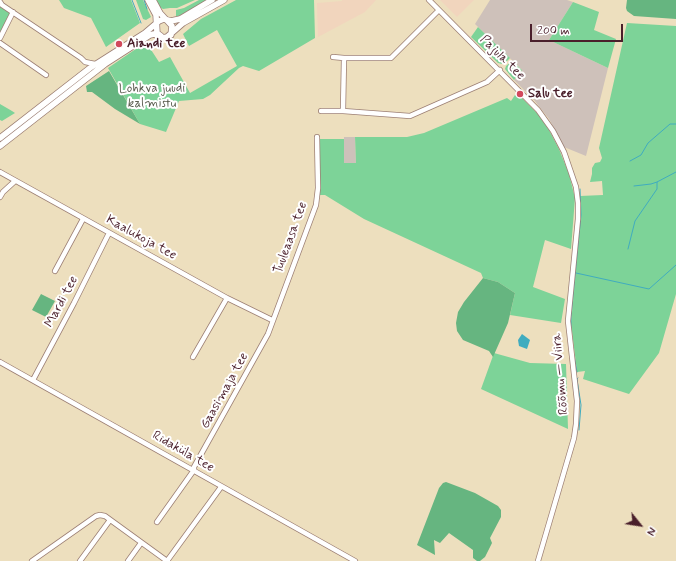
<!DOCTYPE html>
<meta charset="utf-8">
<style>
body{margin:0}
#map{position:relative;width:676px;height:561px;overflow:hidden;background:#eddfbe;font-family:Mynerve,sans-serif}
canvas{display:block}
.north{position:absolute;left:620px;top:505px;width:40px;height:40px;-webkit-text-stroke:3px #fff;paint-order:stroke;rotate:120deg;font-size:11px;font-weight:700;line-height:16px;text-align:center;color:#4a1f2b}
.north::after{content:'';display:block;margin:auto;width:14px;height:18px;background:#4a1f2b;clip-path:polygon(50% 0,100% 100%,50% 72%,0 100%)}
.scale{position:absolute;left:530px;top:24px;width:93px;height:18px;box-sizing:border-box;border:2px solid #4a1f2b;border-top:0;padding-left:5px;font-size:12px;line-height:14px;white-space:nowrap;color:#4a1f2b;-webkit-text-stroke:3px #fff;paint-order:stroke}
</style>
<div id="map">
<canvas width="676" height="561"></canvas>
<div class="north">N</div>
<div class="scale">200 m</div>
</div>
<script>
const context = document.querySelector('canvas').getContext('2d');
context.lineJoin = 'round';
function paint(path, color) { context.fillStyle = color; context.fill(path, 'evenodd'); }
const poly = rows => new Path2D(rows.map(r => 'M' + r).join(''));
function strokePath(path, color, width, dash) { context.strokeStyle = color; context.lineWidth = width; context.lineCap = dash ? 'butt' : 'round'; context.setLineDash(dash || []); context.stroke(path); }
function label(font, color, halo, rows, align = 'center') {
  context.font = font + ' Mynerve,sans-serif'; context.lineWidth = 4; context.setLineDash([]); context.textBaseline = 'middle'; context.strokeStyle = halo; context.fillStyle = color; for (const [text, x, y, turn = 0] of rows) {
    context.save(); context.translate(x, y); context.rotate((+turn || 0) * Math.PI / 180); context.textAlign = isNaN(turn) ? turn : align; if (halo) context.strokeText(text, 0, 0); context.fillText(text, 0, 0); context.restore();
  }
}
paint(poly([
 [342,0,376,0,365,12,318,37,317,3,342,1],
 [440,0,474,0,457,17]
]), '#f1d5bd');
paint(poly([
 [490,0,567,0,573,2,549,40,608,68,586,156,564,147,549,119,534,100,514,80,522,70,475,24],
 [344,137,355,137,356,163,344,163]
]), '#cec1ba');
paint(poly([
 [59,0,131,0,140,23,106,47,91,18,64,8],
 [136,0,143,0,151,17,146,20,143,19],
 [156,0,195,0,177,8,170,8,163,9,160,7],
 [199,0,207,0,179,16,176,16,176,10,184,8],
 [236,0,314,0,315,38,259,71,243,66,239,68,210,95,203,99,179,101,166,132,140,124,108,68,146,42,159,62,170,57,190,93,237,66,217,30,189,46,183,34,201,19],
 [573,2,599,12,594,30,616,39,608,68,549,40],
 [0,5,11,13,0,37],
 [627,23,676,26,676,294,659,353,629,394,583,379,585,371,577,372,571,323,581,215,580,196,603,195,602,181,590,182,592,174,592,168,595,163,600,162,602,158,599,148],
 [478,27,510,58,505,63,502,64,498,63,471,37],
 [512,61,522,70,514,80,505,69,506,66],
 [515,95,523,99,538,114,549,130,559,149,569,174,575,198,571,249,545,240,533,287,565,299,561,323,510,315,515,293,498,282,483,278,481,273,364,219,325,195,318,195,317,139,344,139,344,163,356,163,355,137,407,137,424,133,507,98,511,101],
 [0,104,12,111,15,113,2,121,0,120],
 [494,353,530,363,566,364,568,429,481,389]
]), '#7dd398');
paint(poly([
 [627,0,676,0,676,19,634,16,627,11,626,8],
 [109,71,140,124,115,109,92,92,87,92,86,86],
 [483,278,498,282,515,293,508,323,493,357,489,351,463,340,457,331,456,323,458,312,464,302],
 [41,294,55,301,46,317,32,310],
 [446,482,475,493,498,506,501,510,501,517,490,538,492,543,485,557,480,561,477,561,473,558,473,550,449,533,440,543,434,540,435,555,417,545,439,488,443,483]
]), '#66b580');
paint(poly([
 [522,334,530,340,527,349,519,346,518,340]
]), '#40acbf');
strokePath(poly([
 [132,0,141,23],
 [144,0,147,9],
 [630,161,641,155,648,143,670,124,676,124],
 [634,186,651,184,657,182],
 [628,249,635,221,657,189,657,182,676,172],
 [576,273,649,289,676,265],
 [571,330,571,317,581,215,580,189],
 [574,355,577,372],
 [578,378,577,379,581,405,579,430]
]), '#40acbf', 1);
const minor = poly([
 [429,0,538,110,553,131,564,152,576,187,578,203,578,219,568,321,577,401,576,424,574,438,538,561],
 [0,2,2,5,81,58,85,62,95,64],
 [0,38,13,12],
 [0,43,46,75],
 [333,57,344,58,343,111],
 [344,58,391,58,439,10],
 [321,111,343,111,410,116,487,82,500,70],
 [0,172,227,298,272,320],
 [0,197,3,192,15,181],
 [55,271,83,219],
 [193,357,227,298],
 [0,362,355,561],
 [33,380,74,303,109,233],
 [157,522,194,470,194,467,268,334,316,205,318,188,317,137],
 [32,561,96,516,100,515,105,516,167,561],
 [80,561,110,520],
 [128,561,141,543],
 [167,561,221,487]
]);
const major = poly([
 [148,0,156,15,157,33,161,36],
 [153,0,160,13,172,26,171,35],
 [0,138,90,68,145,33,159,21,164,19,171,21,180,19,212,0],
 [0,146,105,64,150,35,154,34,163,38,167,37,183,23,224,0]
]);
strokePath(minor, '#9c7f74', 6);
strokePath(major, '#9c7f74', 7);
strokePath(minor, '#fff', 4.5);
strokePath(major, '#fff', 5.5);
for (const [x, y, r, color] of [
 [119,44,4,"#d1495b"],
 [520,94,4,"#d1495b"]
]) { const dot = new Path2D(); dot.arc(x, y, r, 0, 2 * Math.PI); context.fillStyle = color; context.fill(dot); strokePath(dot, '#fff', 1.5); }
label('bold 13px', '#4a1f2b', '#fff', [
 ["Aiandi tee",127,44],
 ["Salu tee",528,94]
], 'left');
label('13px', '#4a1f2b', '#fff', [
 ["Pajula tee",502,58,45],
 ["Kaalukoja tee",141,238,29],
 ["Tuuleaasa tee",291,238,-70],
 ["Mardi tee",62,302,-62],
 ["Rõõmu — Viira",561,374,-95],
 ["Gaasimaja tee",225,391,-61],
 ["Ridaküla tee",183,452,30]
]);
label('13px', '#5c5e51', '#fff', [
 ["Lohkva juudi",152,89],
 ["kalmistu",152,104]
]);
</script>
